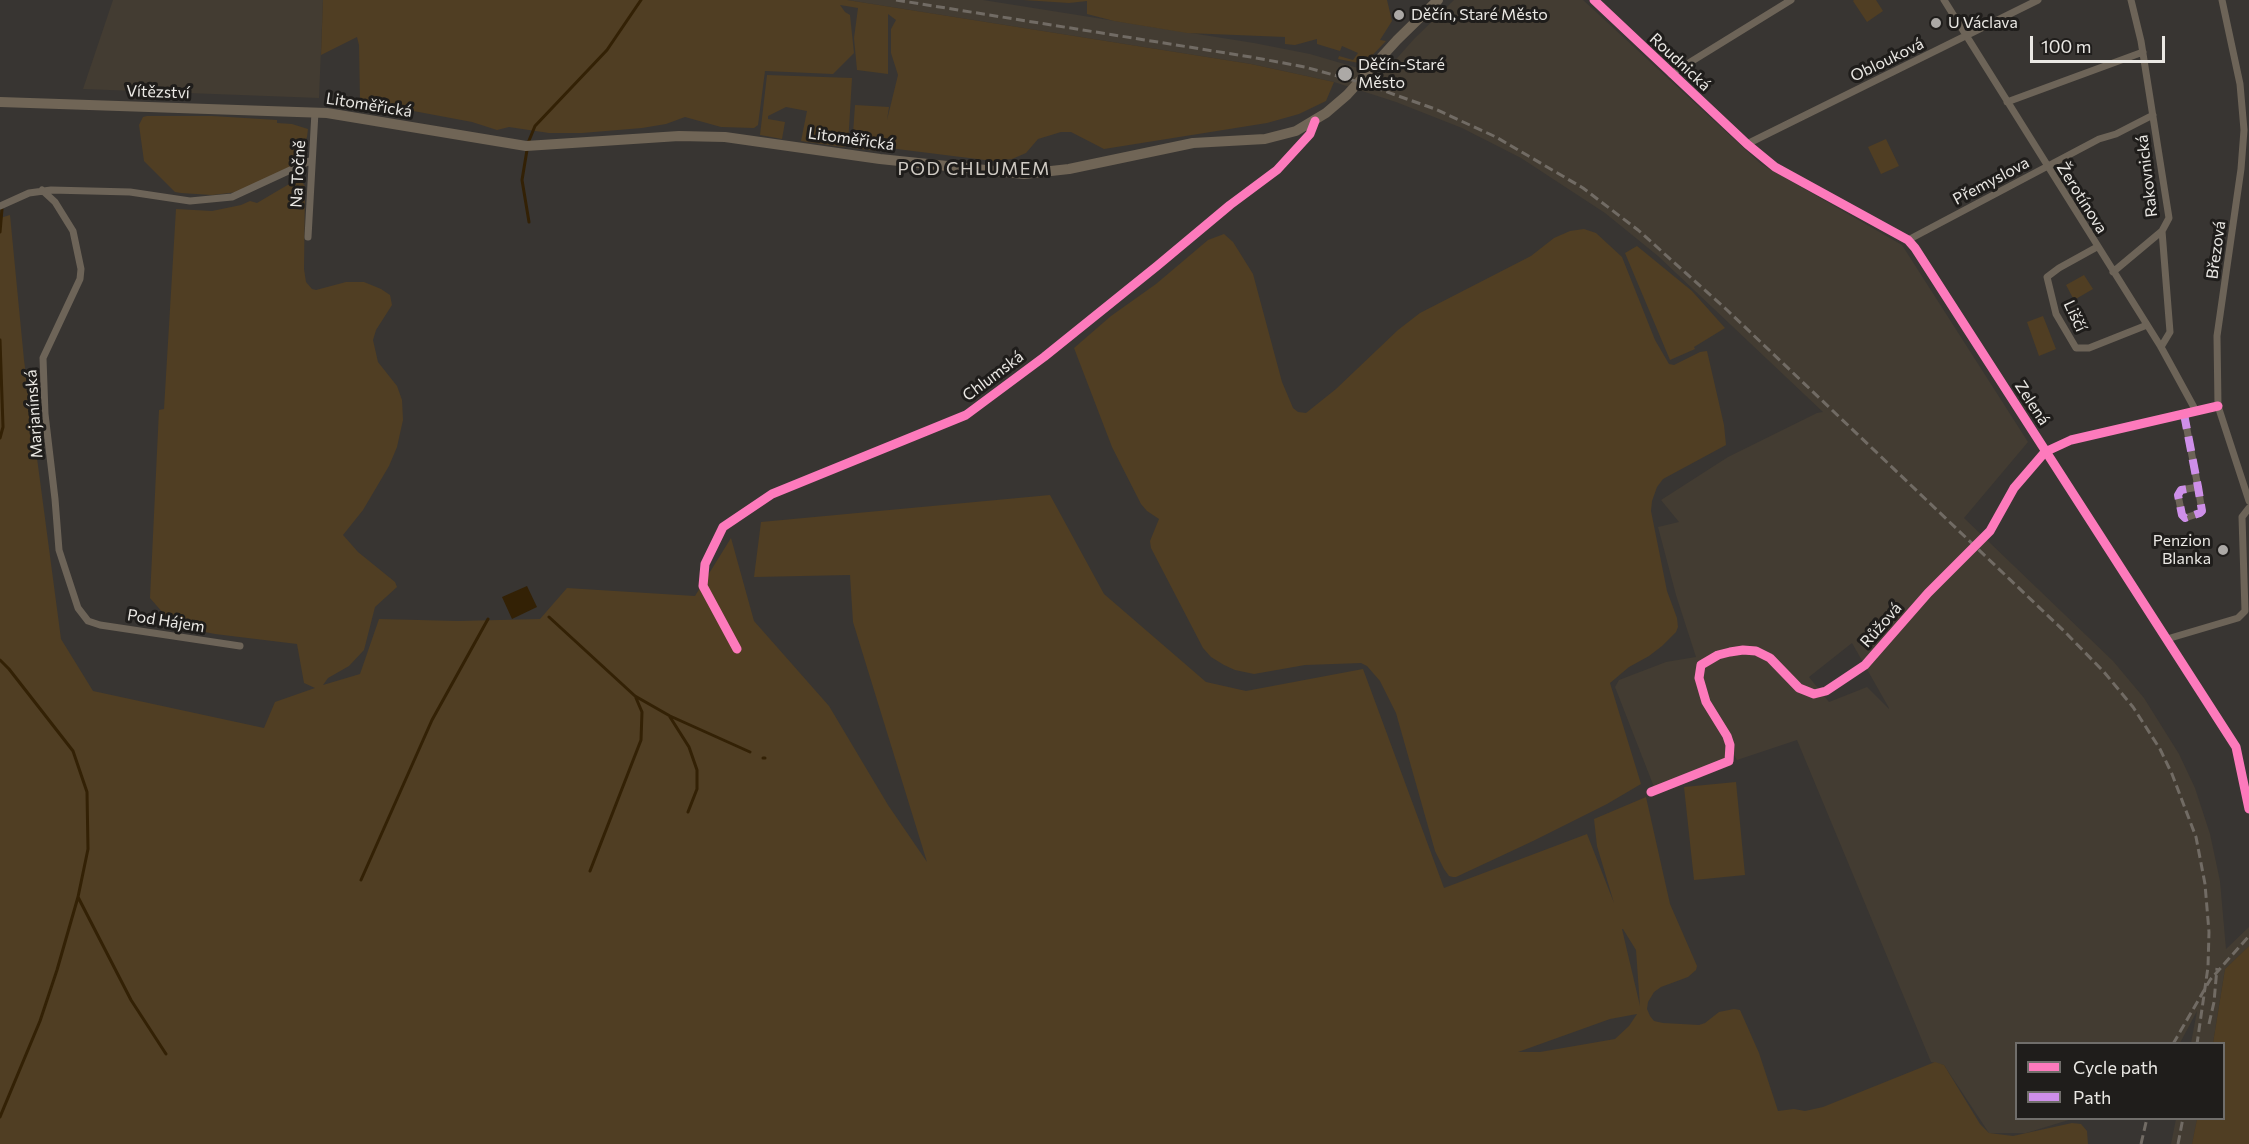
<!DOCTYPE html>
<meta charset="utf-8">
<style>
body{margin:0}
#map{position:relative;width:2249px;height:1144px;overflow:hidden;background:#383532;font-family:Commissioner,sans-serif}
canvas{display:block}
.legend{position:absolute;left:2015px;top:1042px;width:210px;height:78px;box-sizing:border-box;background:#1f1d1b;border:2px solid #706e6b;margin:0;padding:8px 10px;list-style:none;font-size:18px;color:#eae8e4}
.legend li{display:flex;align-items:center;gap:12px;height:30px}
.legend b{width:30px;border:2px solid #706e6b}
.scale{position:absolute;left:2030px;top:36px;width:135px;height:27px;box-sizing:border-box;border:3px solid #eae8e4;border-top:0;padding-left:8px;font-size:18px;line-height:21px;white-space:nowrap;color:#eae8e4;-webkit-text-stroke:4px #1f1d1b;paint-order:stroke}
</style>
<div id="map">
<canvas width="2249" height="1144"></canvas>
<ul class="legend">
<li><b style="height:8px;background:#fd7abc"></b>Cycle path</li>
<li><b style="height:8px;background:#ce8fe9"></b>Path</li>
</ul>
<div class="scale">100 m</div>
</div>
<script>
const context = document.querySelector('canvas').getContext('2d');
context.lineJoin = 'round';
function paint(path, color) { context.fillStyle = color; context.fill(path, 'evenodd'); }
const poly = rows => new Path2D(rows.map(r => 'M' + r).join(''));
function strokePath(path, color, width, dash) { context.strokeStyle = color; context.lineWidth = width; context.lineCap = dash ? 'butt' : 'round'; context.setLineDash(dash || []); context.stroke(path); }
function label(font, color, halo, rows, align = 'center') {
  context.font = font + ' Commissioner,sans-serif'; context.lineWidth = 6; context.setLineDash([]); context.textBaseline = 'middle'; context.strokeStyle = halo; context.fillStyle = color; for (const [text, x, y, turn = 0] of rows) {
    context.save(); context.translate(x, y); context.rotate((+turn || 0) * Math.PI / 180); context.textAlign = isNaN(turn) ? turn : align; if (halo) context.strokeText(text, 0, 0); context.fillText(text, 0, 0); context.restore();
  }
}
paint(poly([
 [113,0,323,0,319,98,83,89],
 [847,0,983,0,1254,43,1310,54,1382,75,1414,39,1454,0,1583,0,1761,164,1902,245,2028,442,1964,518,2113,661,2144,698,2179,754,2195,788,2210,834,2220,881,2226,949,2249,927,2249,946,2225,969,2213,1043,2191,1043,2197,1011,2180,1043,2016,1044,2016,1118,2072,1119,2026,1133,1989,1133,1944,1065,1931,1062,1797,740,1737,760,1734,755,1654,787,1615,687,1619,680,1666,662,1696,657,1676,595,1658,527,1679,522,1661,500,1728,457,1817,413,1823,412,1658,256,1605,213,1521,158,1462,128,1396,102,1334,82,1251,64],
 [1852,643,1889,708,1889,709,1867,687,1829,702,1809,677],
 [2176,1119,2197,1119,2192,1144,2171,1144]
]), '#433c32');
paint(poly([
 [323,0,847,0,1251,64,1334,82,1326,101,1299,114,1267,123,1104,149,1071,132,1061,132,1038,139,1026,153,1012,159,993,161,881,147,880,151,852,148,855,105,889,107,887,120,898,75,891,53,891,29,896,20,888,14,888,74,857,70,854,38,858,8,840,5,845,12,850,15,854,53,833,74,765,71,758,125,754,128,721,127,685,117,666,124,642,128,582,133,549,133,509,127,497,130,472,122,360,101,359,45,357,37,321,55],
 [1023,0,1387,0,1392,21,1380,40,1386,41,1364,64,1338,59,1339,56,1353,60,1358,53,1342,46,1340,51,1317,44,1317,39,1295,45,1285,44,1285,37,1187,33,1114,21,1087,14,1087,1,1069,3],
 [1854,0,1876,0,1883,11,1867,22,1853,1],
 [767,75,852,78,848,145,843,147,801,141,807,111,786,107,768,116,768,119,785,122,782,139,760,135],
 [147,116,212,116,277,120,277,123,292,124,308,129,307,137,296,160,289,168,238,192,212,195,181,193,175,192,144,161,139,125,143,117],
 [1886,139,1899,166,1881,174,1868,147],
 [296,180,302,182,305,186,304,269,306,282,312,289,316,290,346,282,364,282,381,289,390,295,392,305,376,330,373,340,378,362,397,386,402,400,403,420,397,447,389,466,363,510,343,535,358,552,395,582,397,587,375,607,364,650,349,666,328,678,323,685,360,674,379,619,458,621,540,619,567,588,695,596,731,538,754,621,829,706,888,805,927,862,853,622,850,575,754,577,761,522,1050,495,1104,594,1206,682,1246,691,1363,669,1444,888,1587,834,1614,903,1597,846,1594,819,1646,797,1670,904,1697,966,1696,970,1688,977,1661,987,1654,992,1648,1002,1647,1009,1650,1016,1654,1021,1663,1023,1699,1025,1705,1023,1719,1012,1734,1009,1740,1010,1759,1053,1778,1111,1794,1109,1805,1111,1823,1107,1935,1062,1944,1065,1980,1124,1989,1133,2013,1136,2072,1123,2081,1124,2087,1131,2088,1144,0,1144,0,218,10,215,24,360,61,639,93,691,264,728,275,702,315,688,304,683,297,644,215,634,180,627,170,621,150,598,159,410,164,409,176,209,212,211,241,205,250,201,257,203],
 [1623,929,1636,950,1640,1006,1622,929],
 [1637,1014,1629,1026,1615,1039,1540,1052,1518,1052,1610,1019],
 [1584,229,1596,233,1622,257,1655,340,1669,364,1674,365,1700,352,1707,351,1724,425,1726,445,1663,479,1657,487,1652,501,1651,511,1667,591,1677,618,1678,627,1676,632,1662,646,1649,656,1629,667,1610,683,1641,784,1607,804,1533,841,1456,877,1453,877,1449,876,1444,869,1435,851,1396,713,1380,681,1367,666,1361,663,1305,665,1254,674,1235,670,1224,665,1211,657,1203,648,1151,548,1150,541,1159,519,1147,511,1141,504,1112,447,1074,348,1111,316,1156,284,1208,240,1224,234,1233,242,1253,274,1282,382,1293,408,1298,412,1306,413,1336,389,1398,330,1420,313,1531,256,1554,238,1570,231],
 [1637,246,1692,291,1725,328,1694,347,1695,349,1670,360,1625,253],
 [2084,275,2093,289,2074,300,2066,285],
 [2043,316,2056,349,2039,356,2027,322],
 [1736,782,1745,875,1694,880,1684,787],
 [2249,946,2249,1144,2192,1144,2197,1119,2224,1118,2224,1044,2213,1043,2225,969]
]), '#503e23');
paint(poly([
 [527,586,537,607,512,619,502,597]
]), '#332105');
strokePath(poly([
 [528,143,535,126,607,50,641,0],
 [527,150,522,180,529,222],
 [0,232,2,209],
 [0,340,3,427,0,438],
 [549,617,635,696,670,716,750,752],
 [0,660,9,669,73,751,87,792,88,849,78,897,57,970,40,1021,0,1117],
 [670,717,689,747,697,770,697,789,688,812],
 [763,758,765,758],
 [590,871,641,740,642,712,636,698],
 [361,880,432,720,488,619],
 [78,897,131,1000,166,1054]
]), '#332105', 3);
strokePath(poly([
 [1594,0,1747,144,1775,167,1908,240,1915,248,2236,747,2249,809],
 [1944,0,2161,347,2196,411],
 [2131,0,2141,41,2169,218,2162,231,2170,332,2161,347],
 [2222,0,2240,84,2244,130,2241,169,2217,336,2218,406,2249,501],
 [1671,74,1791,0],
 [2007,102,2143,52],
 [1747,144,2038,0],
 [42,190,55,202,73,231,81,269,80,279,43,358,45,414,55,499,59,550,78,608,88,621,100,625,240,646],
 [0,206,29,193,51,190,130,192,190,201,232,197,312,160],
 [308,237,315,112],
 [1908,240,2099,139,2116,134,2153,115],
 [2097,247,2059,268,2047,277,2056,314,2076,348,2089,348,2147,325],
 [2113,272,2162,231],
 [2184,414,2198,487,2202,511,2200,513,2185,518,2182,515,2178,495,2181,490,2198,487],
 [2167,639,2238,618,2245,611,2242,517,2249,508],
 [737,649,703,586,705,564,723,527,772,494,966,415,1044,357,1157,266,1230,205,1277,170,1310,134,1315,121],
 [1651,792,1729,761,1730,745,1727,736,1706,702,1699,678,1701,665,1718,655,1730,652,1743,650,1756,651,1770,658,1799,688,1814,694,1826,691,1865,665,1928,593,1990,531,2014,488,2045,452,2071,440,2218,406]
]), '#6d6458', 7);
strokePath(poly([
 [0,102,327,113,526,146,679,136,725,137,880,159,1024,174,1069,169,1193,143,1265,139,1296,131,1326,113,1347,95,1397,40,1438,0]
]), '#706556', 10);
strokePath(poly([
 [896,0,1251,57,1305,67,1359,82,1435,109,1496,137,1583,188,1638,230,1727,310,2064,631,2104,672,2133,707,2160,749,2172,774,2196,837,2205,884,2209,932,2208,967,2197,1044],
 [2209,1024,2214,1002,2217,968],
 [2173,1044,2210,980,2249,936],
 [2141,1144,2147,1118],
 [2178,1144,2183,1118]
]), '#716b64', 3, [9, 4.5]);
strokePath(poly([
 [2184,414,2198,487,2202,511,2200,513,2185,518,2182,515,2178,495,2181,490,2198,487]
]), '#ce8fe9', 8, [15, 8]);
strokePath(poly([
 [1594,0,1747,144,1775,167,1908,240,1915,248,2236,747,2249,809],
 [737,649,703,586,705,564,723,527,772,494,966,415,1044,357,1157,266,1230,205,1277,170,1310,134,1315,121],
 [1651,792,1729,761,1730,745,1727,736,1706,702,1699,678,1701,665,1718,655,1730,652,1743,650,1756,651,1770,658,1799,688,1814,694,1826,691,1865,665,1928,593,1990,531,2014,488,2045,452,2071,440,2218,406]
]), '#fd7abc', 9);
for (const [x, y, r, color] of [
 [1399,15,6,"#aca9a6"],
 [1936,23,6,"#aca9a6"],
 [1345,74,8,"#aca9a6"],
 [2223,550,6,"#aca9a6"]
]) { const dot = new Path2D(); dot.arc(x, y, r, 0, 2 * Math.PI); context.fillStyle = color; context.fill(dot); strokePath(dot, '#1f1d1b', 2); }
label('16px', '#eae8e4', '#1f1d1b', [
 ["Děčín, Staré Město",1411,15],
 ["U Václava",1948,23],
 ["Děčín-Staré",1358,65],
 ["Město",1358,83],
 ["Penzion",2211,541,"right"],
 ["Blanka",2211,559,"right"]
], 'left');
label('16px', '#eae8e4', '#1f1d1b', [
 ["Oblouková",1887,60,-26],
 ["Roudnická",1680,62,43],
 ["Vítězství",158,92,2],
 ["Litoměřická",369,105,9],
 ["Litoměřická",851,139,8],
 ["Na Točně",298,174,-87],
 ["Rakovnická",2147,176,-97],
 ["Přemyslova",1991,181,-28],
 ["Žerotínova",2082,198,58],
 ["Březová",2216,250,-82],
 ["Liščí",2075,316,65],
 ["Chlumská",993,376,-37],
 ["Zelená",2032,403,57],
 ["Marjanínská",34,414,-94],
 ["Pod Hájem",166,621,9],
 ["Růžová",1881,625,-49]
]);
context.letterSpacing = '1.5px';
label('18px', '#d1ccc5', '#1f1d1b', [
 ["POD CHLUMEM",974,169]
]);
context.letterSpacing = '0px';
</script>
